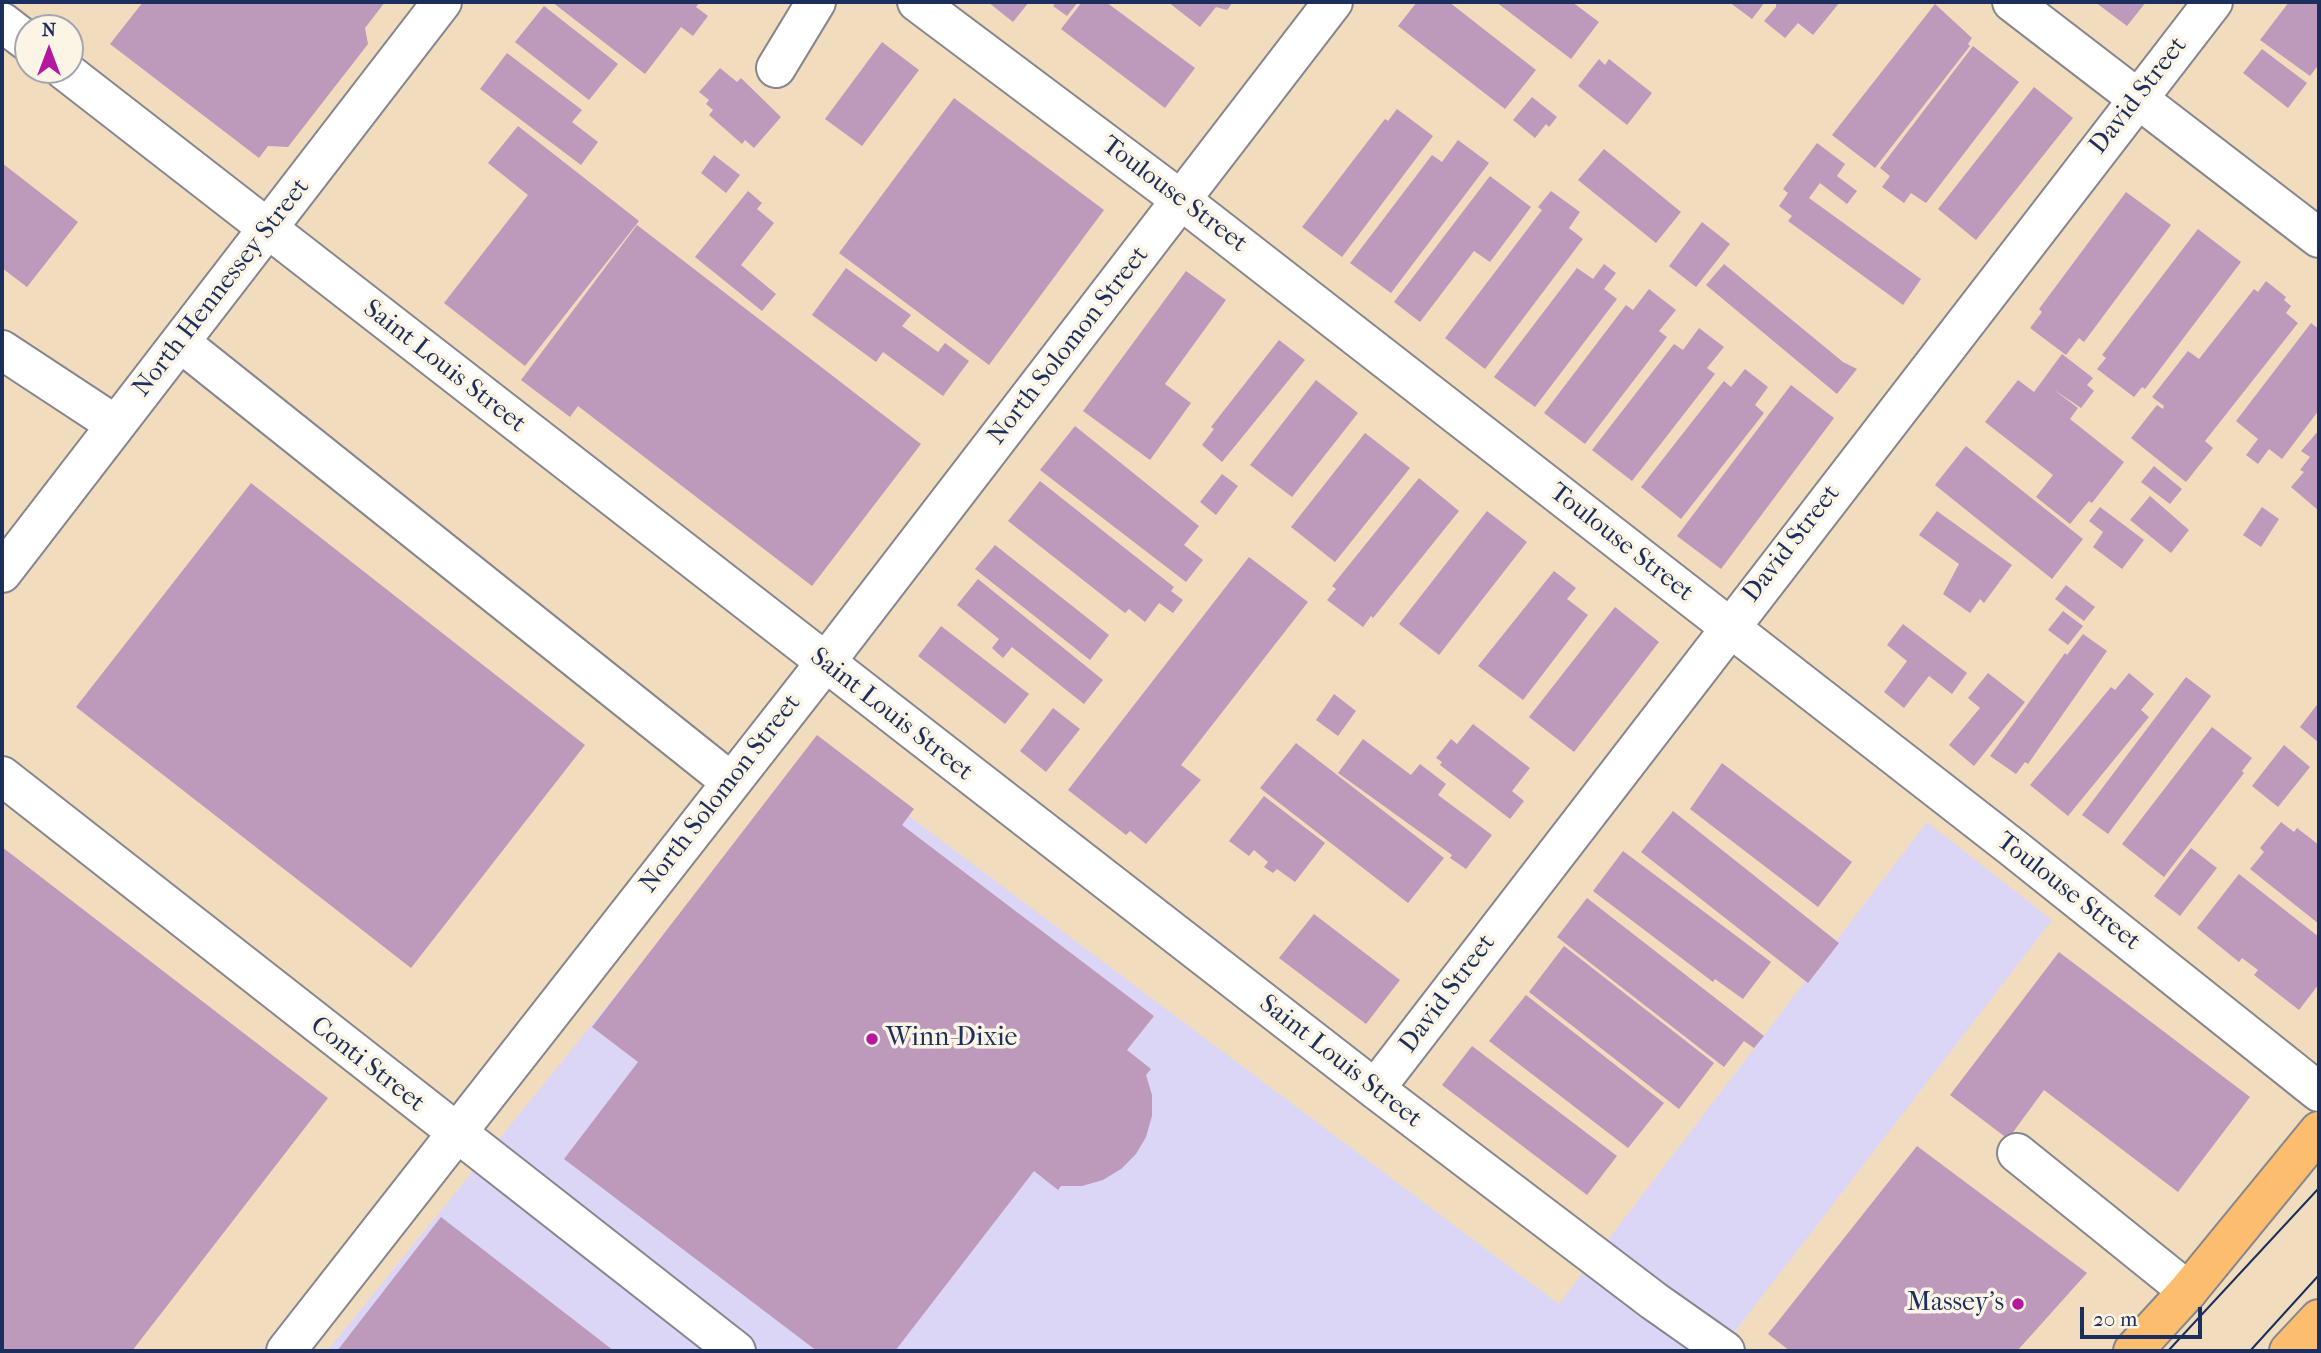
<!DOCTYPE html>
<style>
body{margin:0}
#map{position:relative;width:2321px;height:1353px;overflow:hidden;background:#f2dcbe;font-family:"IM FELL French Canon",serif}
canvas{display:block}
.frame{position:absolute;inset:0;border:4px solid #1b2f5e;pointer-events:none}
.north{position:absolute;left:14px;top:14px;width:70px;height:70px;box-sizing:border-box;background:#fcf5e5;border:2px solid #a2a6af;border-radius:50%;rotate:0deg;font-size:19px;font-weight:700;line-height:28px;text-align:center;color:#1b2f5e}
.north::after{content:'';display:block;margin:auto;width:24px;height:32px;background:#b5179e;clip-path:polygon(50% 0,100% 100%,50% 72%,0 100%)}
.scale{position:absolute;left:2080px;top:1307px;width:122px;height:32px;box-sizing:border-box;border:4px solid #1b2f5e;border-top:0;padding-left:9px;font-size:21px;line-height:24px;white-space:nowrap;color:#1b2f5e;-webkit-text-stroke:5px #fcf5e5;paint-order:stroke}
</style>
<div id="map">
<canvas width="2321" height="1353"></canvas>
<div class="frame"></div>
<div class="north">N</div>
<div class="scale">20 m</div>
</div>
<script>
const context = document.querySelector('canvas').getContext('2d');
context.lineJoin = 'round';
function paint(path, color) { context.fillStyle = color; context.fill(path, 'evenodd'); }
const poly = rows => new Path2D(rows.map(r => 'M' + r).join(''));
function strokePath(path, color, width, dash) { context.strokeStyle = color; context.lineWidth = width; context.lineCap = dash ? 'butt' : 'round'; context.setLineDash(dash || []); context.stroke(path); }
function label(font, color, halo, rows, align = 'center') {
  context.font = font + ' "IM FELL French Canon",serif'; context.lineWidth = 7; context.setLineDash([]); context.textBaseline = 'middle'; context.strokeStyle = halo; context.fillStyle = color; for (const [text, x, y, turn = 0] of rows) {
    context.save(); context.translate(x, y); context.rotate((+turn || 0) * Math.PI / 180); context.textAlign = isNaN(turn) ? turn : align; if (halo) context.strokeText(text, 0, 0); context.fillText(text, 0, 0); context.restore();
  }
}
paint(poly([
 [817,747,1559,1304,1927,822,2052,920,1720,1351,327,1351]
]), '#dcd6f6');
paint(poly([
 [143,2,385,2,365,28,368,44,288,147,268,146,259,158,110,44],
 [552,2,700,2,696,7,708,16,693,36,681,27,645,74],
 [988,2,1029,2,1013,22],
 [1056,2,1078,2,1067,16,1053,6],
 [1082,2,1106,2,1195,68,1165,108,1061,29],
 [1168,2,1233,2,1227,10,1216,7,1200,27],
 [1417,2,1449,2,1536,70,1505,109,1398,26],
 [1496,2,1572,2,1599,22,1571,59],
 [1729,2,1765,2,1752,19],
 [1776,2,1840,2,1813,35,1798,23,1785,38,1764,21,1776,7],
 [2095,2,2146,2,2127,26],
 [2289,2,2319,2,2319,64,2310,76,2260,40],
 [1935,4,1972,38,1968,44,1970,46,1875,168,1832,135],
 [544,6,618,64,589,100,515,42],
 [882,42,919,70,862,146,825,119],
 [1973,46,2019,82,1926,203,1911,193,1904,203,1882,187,1890,176,1880,168],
 [2262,49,2307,83,2288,108,2243,73],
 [507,53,582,110,572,122,598,142,581,165,480,89],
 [1599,59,1605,65,1609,59,1652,93,1627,125,1578,86],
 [720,68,737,82,741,78,781,117,754,148,745,140,742,144,709,115,713,110,706,104,709,100,699,92],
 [2034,87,2073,118,1976,240,1938,209],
 [1532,97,1557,117,1549,127,1546,124,1535,138,1513,120],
 [954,98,1104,210,989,365,839,253],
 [1397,109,1433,136,1342,257,1302,227,1385,119,1388,121],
 [518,126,639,221,525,366,444,303,528,195,488,163],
 [1458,140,1489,163,1391,293,1350,263,1432,155,1442,162],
 [1817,143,1845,164,1837,176,1857,191,1847,204,1820,183,1809,198,1921,279,1903,305,1788,221,1792,216,1779,206,1788,193,1783,189],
 [1604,149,1681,212,1656,243,1578,180],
 [714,155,740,175,726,193,701,173],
 [2,163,78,222,27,287,2,268],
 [1490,176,1531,207,1490,262,1474,251,1420,322,1394,302],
 [748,191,762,203,757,209,774,223,741,265,776,294,762,311,695,257],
 [1551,191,1580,212,1569,228,1583,239,1485,369,1445,338,1542,210,1538,207],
 [2126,192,2171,225,2084,342,2079,338,2066,355,2030,328,2042,312,2039,309],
 [1702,222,1730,244,1696,287,1669,266],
 [637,225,921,444,812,586,578,406,570,417,521,380],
 [2198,229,2241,262,2145,389,2142,387,2134,397,2097,369,2106,358,2102,355],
 [1604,264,1616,273,1604,289,1617,299,1535,407,1494,377,1577,268,1593,279],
 [1724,264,1843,362,1857,369,1837,394,1706,285],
 [846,268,911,315,902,326,938,352,945,343,969,361,943,396,883,352,876,362,812,315],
 [1186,271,1226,300,1165,384,1191,403,1150,460,1083,411],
 [2266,281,2286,297,2284,300,2291,306,2286,313,2298,323,2205,441,2213,448,2186,482,2131,438,2157,405,2163,409,2164,406,2152,397,2188,351,2199,359,2254,289,2258,292],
 [1649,289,1676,310,1659,331,1667,337,1585,444,1544,413,1626,305,1633,310],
 [2311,323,2319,329,2319,410,2282,459,2269,449,2258,464,2246,455,2258,439,2236,421],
 [1699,328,1724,347,1707,368,1715,374,1632,481,1592,450,1674,344,1683,350],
 [1279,340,1305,360,1222,462,1202,445,1214,429,1211,427],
 [2062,354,2093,378,2087,385,2094,391,2081,408,2053,389,2078,408,2070,419,2124,462,2092,503,2089,501,2070,524,2036,497,2053,475,1985,422,2018,380,2034,392],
 [1745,369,1768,387,1755,405,1764,413,1681,519,1641,487,1724,381,1731,387],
 [1316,380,1358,413,1292,497,1250,465],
 [1791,385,1834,418,1721,569,1677,536],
 [1075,426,1199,526,1184,545,1203,560,1186,582,1040,470],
 [2319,430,2319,511,2291,487,2304,472,2300,470,2310,457,2301,451],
 [1365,433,1410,468,1335,562,1291,527],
 [1966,446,2083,539,2052,579,1935,485],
 [2154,466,2182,489,2170,504,2141,482],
 [1222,474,1238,486,1216,515,1200,502],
 [1419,478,1459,511,1373,618,1371,616,1363,627,1327,600,1336,589,1332,586],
 [1040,481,1174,587,1171,591,1183,600,1173,613,1159,603,1145,622,1129,609,1125,613,1008,521],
 [251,483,585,745,411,968,76,707],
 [2150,496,2189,530,2171,553,2130,520],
 [2100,507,2144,540,2122,569,2093,547,2103,532,2089,521],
 [2262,507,2279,519,2261,547,2243,535],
 [1487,511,1527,542,1439,655,1399,624],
 [1937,511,2012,565,1984,603,1980,599,1970,613,1943,594,1959,564,1919,535],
 [995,545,1109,635,1090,660,975,569],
 [1249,557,1308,602,1181,765,1201,780,1146,844,1130,831,1126,835,1068,790],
 [1554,571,1576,588,1567,599,1588,615,1523,700,1478,666],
 [978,579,1103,680,1084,704,1012,647,1003,658,992,648,999,639,957,605],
 [2066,585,2095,607,2084,621,2055,599],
 [1615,607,1659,642,1574,752,1529,717],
 [2063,611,2083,626,2068,645,2048,630],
 [1903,624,1967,673,1952,694,1929,676,1904,708,1884,692,1907,661,1887,645],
 [941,626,1029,694,1005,724,918,656],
 [2083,634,2107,651,2028,764,2025,762,2016,774,1990,756,2065,653,2067,655],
 [1988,673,2025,702,1974,766,1949,745,1980,708,1968,698],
 [2129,673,2154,694,2141,710,2149,717,2068,816,2030,785,2111,687,2115,690],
 [2186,677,2211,696,2108,834,2082,815],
 [1334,694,1356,711,1338,736,1316,720],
 [2319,702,2319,743,2300,727],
 [1053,708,1080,729,1046,772,1020,751],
 [1473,724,1530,768,1512,791,1524,801,1510,819,1440,765,1442,762,1436,758,1451,739,1457,744],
 [2212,727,2252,758,2242,771,2244,773,2164,877,2122,844],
 [817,735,914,809,902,825,1154,1016,1127,1050,1151,1069,1146,1075,1152,1095,1152,1116,1146,1137,1136,1154,1121,1169,1103,1180,1082,1186,1061,1186,1058,1190,1034,1171,895,1351,817,1351,564,1159,638,1062,592,1027],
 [1363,739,1411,775,1420,764,1446,784,1438,795,1492,835,1466,869,1450,858,1452,855,1338,773],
 [1296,743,1444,858,1408,903,1260,788],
 [2284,745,2310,767,2278,807,2252,786],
 [1722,763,1852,862,1818,907,1690,809],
 [1264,796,1325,843,1295,882,1277,869,1273,873,1264,867,1268,862,1254,850,1249,856,1229,841],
 [1673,811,1839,943,1808,983,1641,852],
 [2281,822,2294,832,2297,828,2319,845,2319,924,2250,869,2264,852,2260,848],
 [2,847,328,1098,132,1351,2,1351],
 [2191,848,2217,868,2180,916,2154,896],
 [1623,851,1771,962,1743,999,1715,979,1713,982,1593,891],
 [2239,874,2319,937,2319,984,2299,1010,2254,975,2258,970,2242,958,2239,962,2197,928],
 [1587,898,1764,1036,1754,1048,1744,1041,1724,1067,1557,937],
 [1314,914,1400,980,1366,1024,1279,958],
 [1564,946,1714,1063,1679,1109,1529,992],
 [2059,952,2250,1097,2178,1192,2044,1090,2008,1139,1950,1095],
 [1526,995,1664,1103,1628,1148,1489,1041],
 [1472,1046,1617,1156,1587,1195,1442,1085],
 [1917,1146,2087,1273,2017,1351,1790,1351,1768,1334],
 [441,1217,614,1351,337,1351]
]), '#bd99bb');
const minor = poly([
 [917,2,1181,200,2012,847,2319,1092],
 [2012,2,2319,238],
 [2,22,28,42],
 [776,68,816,2],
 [64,70,1375,1089,1654,1301,1725,1351],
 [181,343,731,782],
 [2,350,116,425],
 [2,573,442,2],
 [2,776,736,1351],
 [1375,1089,2213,2],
 [2017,1153,2188,1291],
 [286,1351,825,663,1333,2]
]);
const major = poly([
 [2133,1351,2188,1291,2319,1131],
 [2289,1351,2319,1319]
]);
strokePath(minor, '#86868e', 42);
strokePath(major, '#86868e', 42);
strokePath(minor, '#fff', 38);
strokePath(major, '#fcbd6f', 38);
strokePath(poly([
 [2168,1351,2319,1188],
 [2250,1351,2319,1275]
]), '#1b2f5e', 2);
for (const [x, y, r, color] of [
 [872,1039,7,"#b5179e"],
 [2018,1304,7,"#b5179e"]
]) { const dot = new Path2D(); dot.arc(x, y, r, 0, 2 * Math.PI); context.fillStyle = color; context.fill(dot); strokePath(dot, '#fcf5e5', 2.5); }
label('26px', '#1b2f5e', '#fcf5e5', [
 ["David Street",2139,96,-52],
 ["Toulouse Street",1174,195,37],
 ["North Hennessey Street",222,288,-52],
 ["North Solomon Street",1069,346,-52],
 ["Saint Louis Street",444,367,38],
 ["Toulouse Street",1621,543,38],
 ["David Street",1792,544,-52],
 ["Saint Louis Street",891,715,38],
 ["North Solomon Street",721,794,-52],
 ["Toulouse Street",2068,892,38],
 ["David Street",1448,994,-53],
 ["Saint Louis Street",1340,1062,38],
 ["Conti Street",367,1065,38]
]);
label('26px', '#1b2f5e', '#fcf5e5', [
 ["Winn-Dixie",886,1039],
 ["Massey's",2004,1304,"right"]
], 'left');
</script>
